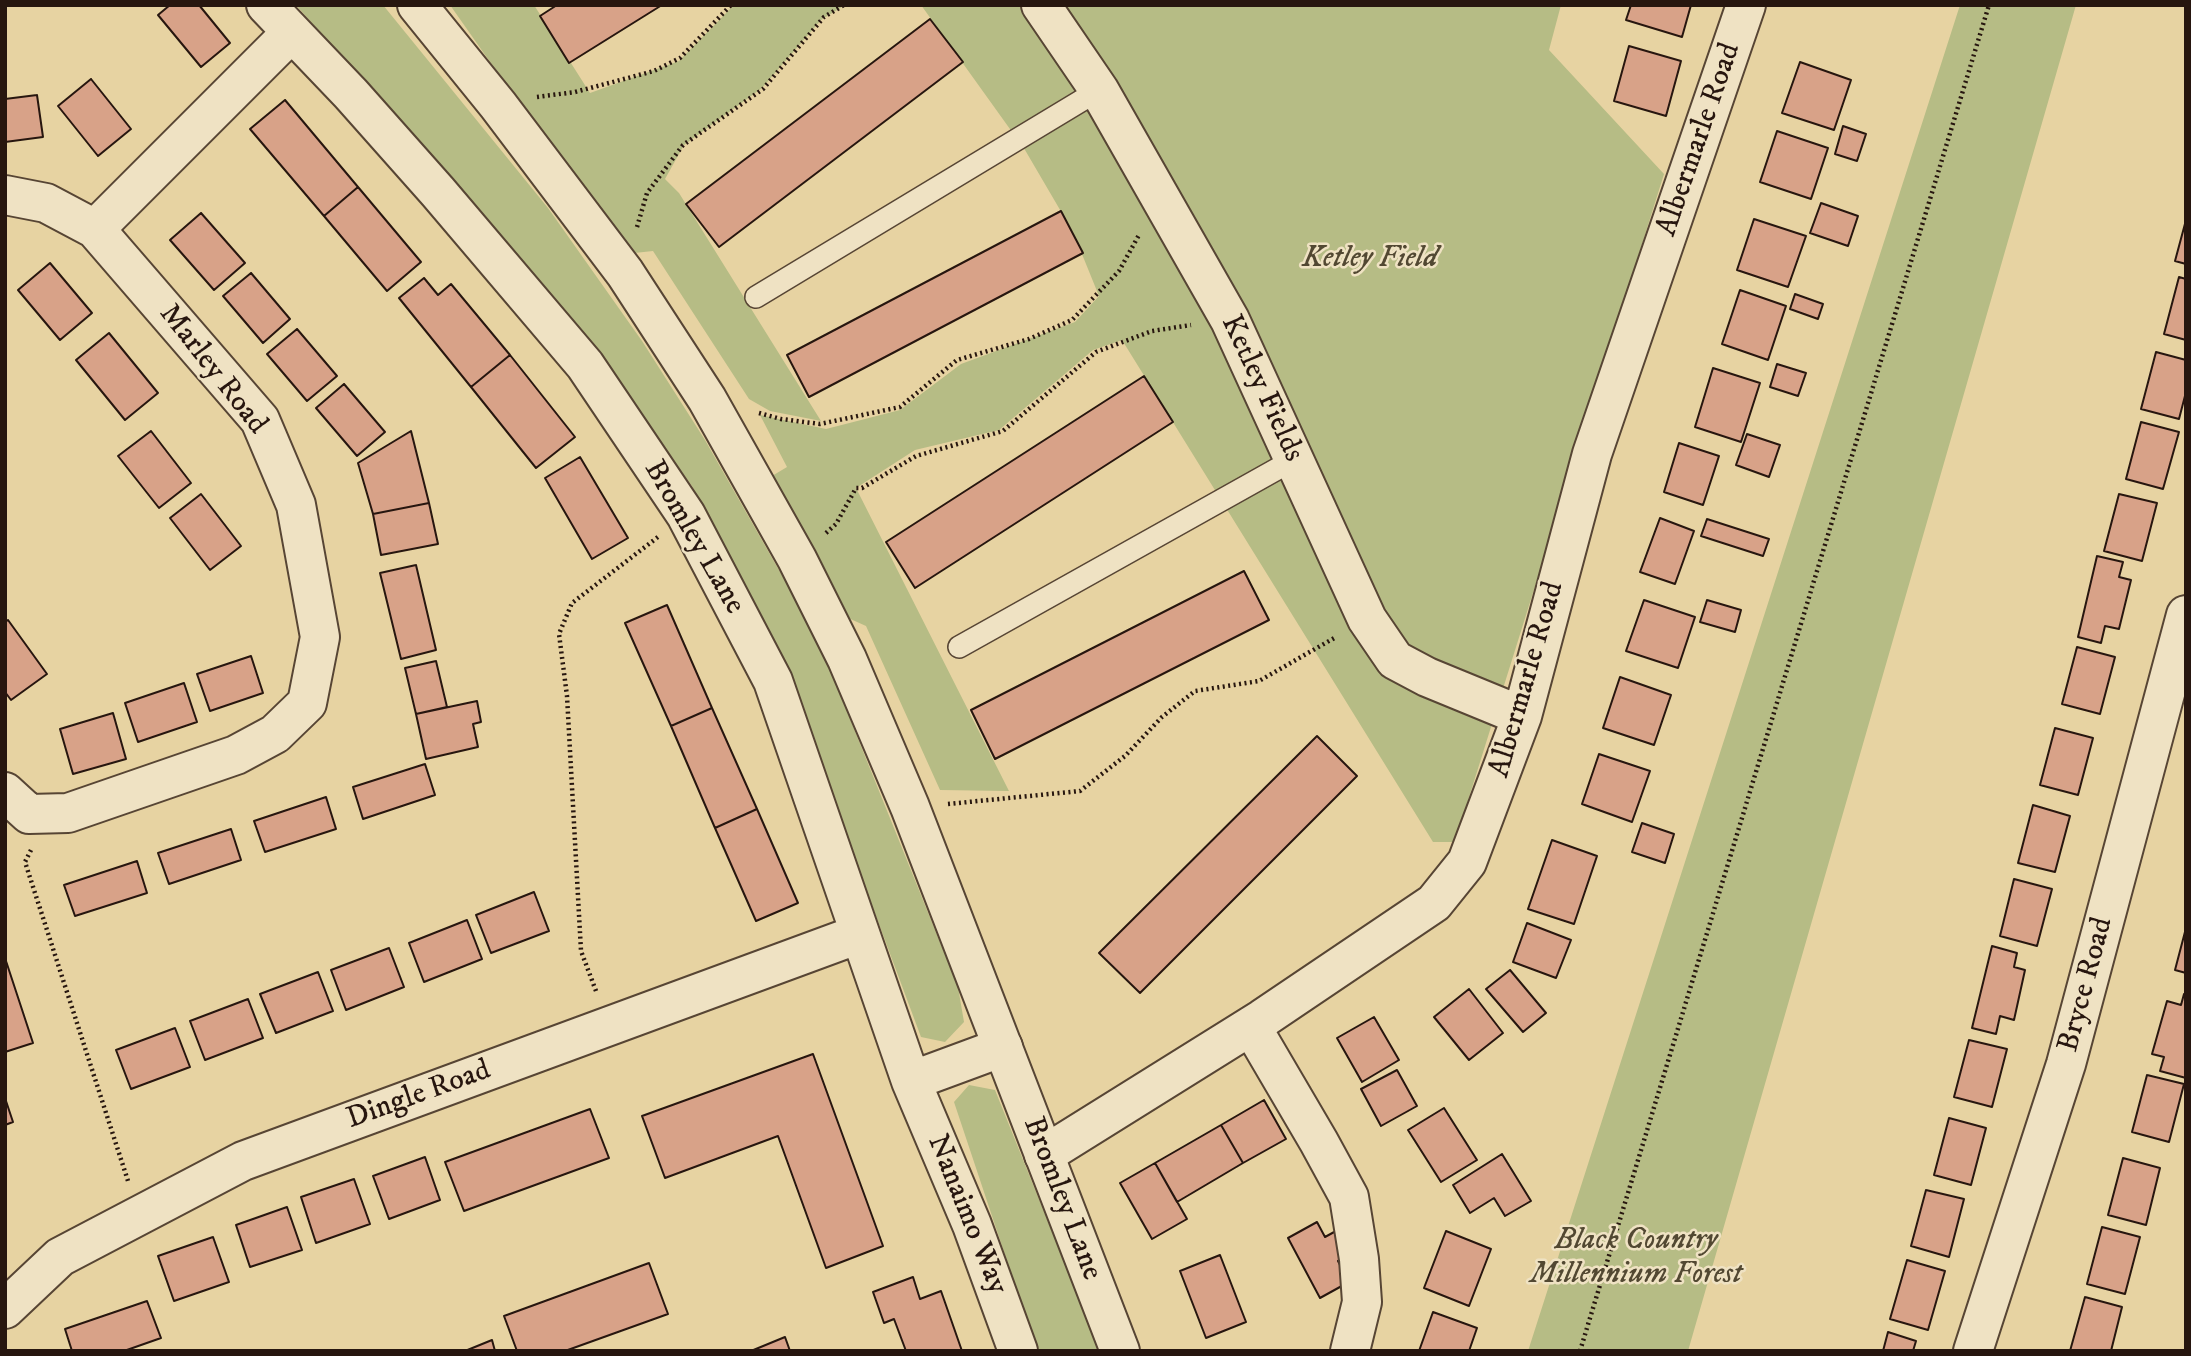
<!DOCTYPE html>
<style>
body{margin:0}
#map{position:relative;width:2191px;height:1356px;overflow:hidden;background:#e7d3a2;font-family:"IM FELL DW Pica",serif}
canvas{display:block}
.frame{position:absolute;inset:0;border:7px solid #27160f;pointer-events:none}
</style>
<div id="map">
<canvas width="2191" height="1356"></canvas>
<div class="frame"></div>
</div>
<script>
const context = document.querySelector('canvas').getContext('2d');
context.lineJoin = 'round';
function paint(path, color) { context.fillStyle = color; context.fill(path, 'evenodd'); }
const poly = rows => new Path2D(rows.map(r => 'M' + r).join(''));
function strokePath(path, color, width, dash) { context.strokeStyle = color; context.lineWidth = width; context.lineCap = dash ? 'butt' : 'round'; context.setLineDash(dash || []); context.stroke(path); }
function label(font, color, halo, rows, align = 'center') {
  context.font = font + ' "IM FELL DW Pica",serif'; context.lineWidth = 5; context.setLineDash([]); context.textBaseline = 'middle'; context.strokeStyle = halo; context.fillStyle = color; for (const [text, x, y, turn = 0] of rows) {
    context.save(); context.translate(x, y); context.rotate((+turn || 0) * Math.PI / 180); context.textAlign = isNaN(turn) ? turn : align; if (halo) context.strokeText(text, 0, 0); context.fillText(text, 0, 0); context.restore();
  }
}
paint(poly([
 [296,5,383,5,548,208,642,341,705,440,817,637,958,987,964,1022,945,1042,921,1037,787,677,692,486,551,295],
 [450,5,534,5,590,93,679,61,734,5,845,5,821,20,762,88,684,145,665,179,679,193,821,421,770,411,749,399,653,251,625,254],
 [921,5,1561,5,1549,50,1664,174,1455,842,1433,842,1122,340,1093,350,999,430,915,450,856,488,1009,791,940,790,866,626,846,617,767,479,787,467,760,415,826,429,900,410,961,364,1075,322,1099,296,1073,232,1025,150],
 [1960,5,2076,5,1688,1351,1528,1351],
 [969,1085,995,1090,1100,1351,1037,1351,954,1102]
]), '#b6bc85');
const building = poly([
 [170,5,199,5,230,43,201,67,158,15,170,5],
 [557,5,662,5,569,63,540,16,557,5],
 [1631,5,1691,5,1682,37,1626,20,1631,5],
 [930,19,963,62,719,247,686,204,930,19],
 [1629,46,1681,61,1666,116,1614,101,1629,46],
 [1800,62,1851,80,1834,130,1782,113,1800,62],
 [91,79,131,129,98,156,58,106,91,79],
 [37,95,43,137,5,142,5,99,37,95],
 [285,100,358,187,324,216,250,129,285,100],
 [1843,126,1866,134,1857,161,1835,154,1843,126],
 [1777,131,1828,148,1811,199,1760,182,1777,131],
 [358,187,421,262,387,291,324,216,358,187],
 [1821,203,1858,216,1848,246,1810,233,1821,203],
 [1061,211,1083,253,809,397,787,355,1061,211],
 [201,213,245,263,214,290,170,240,201,213],
 [1754,219,1806,236,1788,287,1737,270,1754,219],
 [2186,220,2186,264,2175,261,2186,220],
 [50,263,92,313,60,340,18,290,50,263],
 [251,273,290,319,263,343,223,296,251,273],
 [2179,277,2186,279,2186,340,2164,334,2179,277],
 [424,278,438,295,451,284,510,355,471,387,399,298,424,278],
 [1740,290,1786,306,1768,360,1722,344,1740,290],
 [1795,294,1823,304,1818,319,1790,309,1795,294],
 [297,329,337,376,307,401,267,354,297,329],
 [109,333,158,393,125,420,76,360,109,333],
 [2156,352,2186,360,2186,392,2179,419,2141,409,2156,352],
 [510,355,575,437,536,468,471,387,510,355],
 [1777,364,1806,373,1798,396,1770,387,1777,364],
 [1713,368,1760,383,1741,442,1695,427,1713,368],
 [1144,376,1173,422,915,588,886,542,1144,376],
 [344,384,385,432,357,456,316,408,344,384],
 [2141,422,2179,432,2163,489,2126,479,2141,422],
 [151,431,191,483,159,508,118,456,151,431],
 [411,431,429,503,373,514,358,463,411,431],
 [1747,434,1780,445,1769,477,1736,465,1747,434],
 [1679,443,1719,456,1703,505,1664,492,1679,443],
 [580,457,628,538,592,559,545,478,580,457],
 [201,494,241,546,210,570,170,518,201,494],
 [2119,494,2157,503,2142,561,2104,551,2119,494],
 [429,503,438,544,381,555,373,514,429,503],
 [1660,518,1694,531,1675,584,1640,572,1660,518],
 [1707,519,1769,539,1763,556,1701,536,1707,519],
 [2097,556,2123,562,2119,577,2131,580,2119,629,2105,626,2101,643,2078,637,2097,556],
 [416,565,436,650,401,659,380,573,416,565],
 [1244,571,1269,620,995,759,971,710,1244,571],
 [1644,600,1695,617,1678,668,1626,651,1644,600],
 [1707,600,1741,610,1735,632,1700,622,1707,600],
 [667,605,712,708,671,726,625,623,667,605],
 [8,620,47,674,11,700,5,692,5,622,8,620],
 [2077,647,2115,657,2100,714,2062,704,2077,647],
 [251,656,263,693,210,711,197,674,251,656],
 [436,661,447,707,416,714,405,668,436,661],
 [1620,677,1671,695,1654,745,1603,728,1620,677],
 [184,683,197,722,138,742,125,703,184,683],
 [477,701,481,722,473,724,478,747,426,759,416,714,477,701],
 [712,708,757,809,715,828,671,726,712,708],
 [113,713,126,759,73,774,60,729,113,713],
 [2055,728,2093,738,2078,795,2040,785,2055,728],
 [1317,736,1357,776,1140,993,1099,953,1317,736],
 [1599,754,1650,771,1632,822,1582,804,1599,754],
 [425,764,435,795,363,819,353,787,425,764],
 [326,797,336,829,265,852,254,821,326,797],
 [2033,805,2070,816,2055,872,2018,863,2033,805],
 [757,809,798,903,756,921,715,828,757,809],
 [1642,823,1674,834,1665,863,1632,852,1642,823],
 [231,829,241,860,169,884,158,853,231,829],
 [1552,840,1597,856,1574,924,1528,909,1552,840],
 [137,861,147,893,75,916,64,885,137,861],
 [2014,879,2052,889,2037,946,2000,936,2014,879],
 [534,892,549,931,491,953,476,915,534,892],
 [467,920,482,959,424,982,409,943,467,920],
 [1527,923,1571,940,1556,978,1513,962,1527,923],
 [2186,928,2186,973,2175,970,2186,928],
 [1992,946,2017,953,2014,967,2025,970,2014,1020,2000,1016,1996,1034,1972,1028,1992,946],
 [389,948,404,987,346,1010,331,970,389,948],
 [6,961,33,1043,5,1052,5,962,6,961],
 [1510,970,1546,1013,1523,1032,1486,989,1510,970],
 [318,972,333,1011,276,1033,260,994,318,972],
 [1469,989,1503,1033,1469,1060,1434,1017,1469,989],
 [2184,994,2186,994,2186,1078,2160,1071,2164,1057,2152,1054,2167,1001,2181,1005,2184,994],
 [248,999,263,1038,205,1060,190,1021,248,999],
 [1374,1017,1399,1060,1362,1082,1337,1038,1374,1017],
 [175,1028,190,1067,131,1089,116,1050,175,1028],
 [1969,1040,2007,1049,1992,1107,1954,1097,1969,1040],
 [813,1054,883,1246,826,1268,778,1136,665,1178,642,1116,813,1054],
 [1397,1070,1417,1106,1381,1126,1361,1089,1397,1070],
 [2147,1075,2184,1084,2169,1142,2132,1132,2147,1075],
 [5,1098,13,1122,5,1125,5,1098],
 [1264,1100,1286,1139,1243,1163,1221,1125,1264,1100],
 [1444,1108,1477,1160,1441,1182,1408,1130,1444,1108],
 [590,1109,609,1158,464,1211,445,1162,590,1109],
 [1949,1118,1986,1128,1971,1185,1934,1175,1949,1118],
 [1221,1125,1243,1163,1177,1202,1155,1163,1221,1125],
 [1502,1154,1531,1201,1505,1216,1494,1198,1470,1213,1453,1185,1502,1154],
 [425,1157,440,1200,389,1219,373,1176,425,1157],
 [2123,1158,2160,1168,2146,1225,2108,1215,2123,1158],
 [1155,1163,1187,1219,1152,1239,1120,1183,1155,1163],
 [354,1179,370,1224,316,1243,301,1197,354,1179],
 [1926,1190,1964,1199,1949,1257,1911,1246,1926,1190],
 [287,1207,302,1250,250,1267,236,1225,287,1207],
 [1317,1222,1325,1237,1336,1231,1349,1255,1338,1261,1349,1282,1320,1298,1288,1238,1317,1222],
 [2102,1227,2140,1237,2125,1294,2087,1284,2102,1227],
 [1446,1231,1491,1249,1469,1306,1424,1288,1446,1231],
 [213,1237,229,1282,174,1301,158,1256,213,1237],
 [1220,1255,1246,1322,1206,1338,1180,1271,1220,1255],
 [1907,1260,1945,1271,1928,1330,1890,1319,1907,1260],
 [649,1263,668,1314,565,1351,517,1351,504,1316,649,1263],
 [913,1277,920,1299,941,1291,962,1351,906,1351,894,1319,884,1323,873,1292,913,1277],
 [2085,1297,2122,1307,2111,1351,2070,1351,2085,1297],
 [147,1301,161,1338,124,1351,72,1351,65,1329,147,1301],
 [1433,1312,1477,1328,1469,1351,1419,1351,1433,1312],
 [1888,1332,1916,1341,1913,1351,1883,1351,1888,1332],
 [785,1337,790,1351,751,1351,785,1337],
 [492,1340,495,1351,465,1351,492,1340]
]);
paint(building, '#d8a288');
strokePath(building, '#27160f', 2);
const service = poly([
 [756,297,1099,90],
 [959,647,1295,459]
]);
const minor = poly([
 [266,5,351,94,438,192,585,365,686,515,773,681,911,1081,972,1225,1018,1351],
 [1041,5,1099,90,1230,320,1367,619,1395,660,1427,677,1522,716],
 [5,195,46,203,95,229,260,420,296,505,320,637,307,703,275,734,236,755,68,813,29,814,5,792],
 [95,229,290,34],
 [1251,1026,1319,1142,1349,1197,1359,1259,1362,1302,1350,1351],
 [911,1081,1003,1047],
 [1044,1155,1262,1019,1434,903,1467,862,1522,716,1592,454,1746,5],
 [5,1309,60,1257,243,1161,859,934],
 [1973,1351,2066,1064,2186,615]
]);
const tertiary = poly([
 [417,5,498,105,625,273,707,399,797,559,847,659,910,807,1120,1351]
]);
strokePath(service, '#574534', 24);
strokePath(minor, '#574534', 42);
strokePath(tertiary, '#574534', 42);
strokePath(poly([
 [537,97,575,92,654,71,680,58,731,5],
 [637,227,647,193,683,145,763,89,824,17,844,5],
 [759,413,781,419,820,424,900,407,957,360,1029,339,1072,320,1119,271,1139,235],
 [826,533,836,524,856,488,862,488,916,456,1003,431,1096,352,1152,331,1191,325],
 [948,804,1080,791,1125,756,1162,717,1195,691,1259,681,1336,637],
 [31,850,25,862,128,1181],
 [596,991,581,951,567,696,559,634,572,603,658,537],
 [1580,1351,1989,5]
]), '#27160f', 4.5, [2, 3.5]);
strokePath(service, '#efe2c3', 21);
strokePath(minor, '#efe2c3', 38);
strokePath(tertiary, '#efe2c3', 38);
label('30px', '#27160f', '#efe2c3', [
 ["Albermarle Road",1700,140,-71],
 ["Marley Road",212,370,52],
 ["Ketley Fields",1261,389,65],
 ["Bromley Lane",693,538,60],
 ["Albermarle Road",1528,680,-74],
 ["Bryce Road",2087,985,-75],
 ["Dingle Road",419,1096,-20],
 ["Bromley Lane",1061,1199,69],
 ["Nanaimo Way",966,1215,68]
]);
label('italic 30px', '#524832', '#efe2c3', [
 ["Ketley Field",1370,260],
 ["Black Country",1636,1242],
 ["Millennium Forest",1636,1276]
]);
</script>
